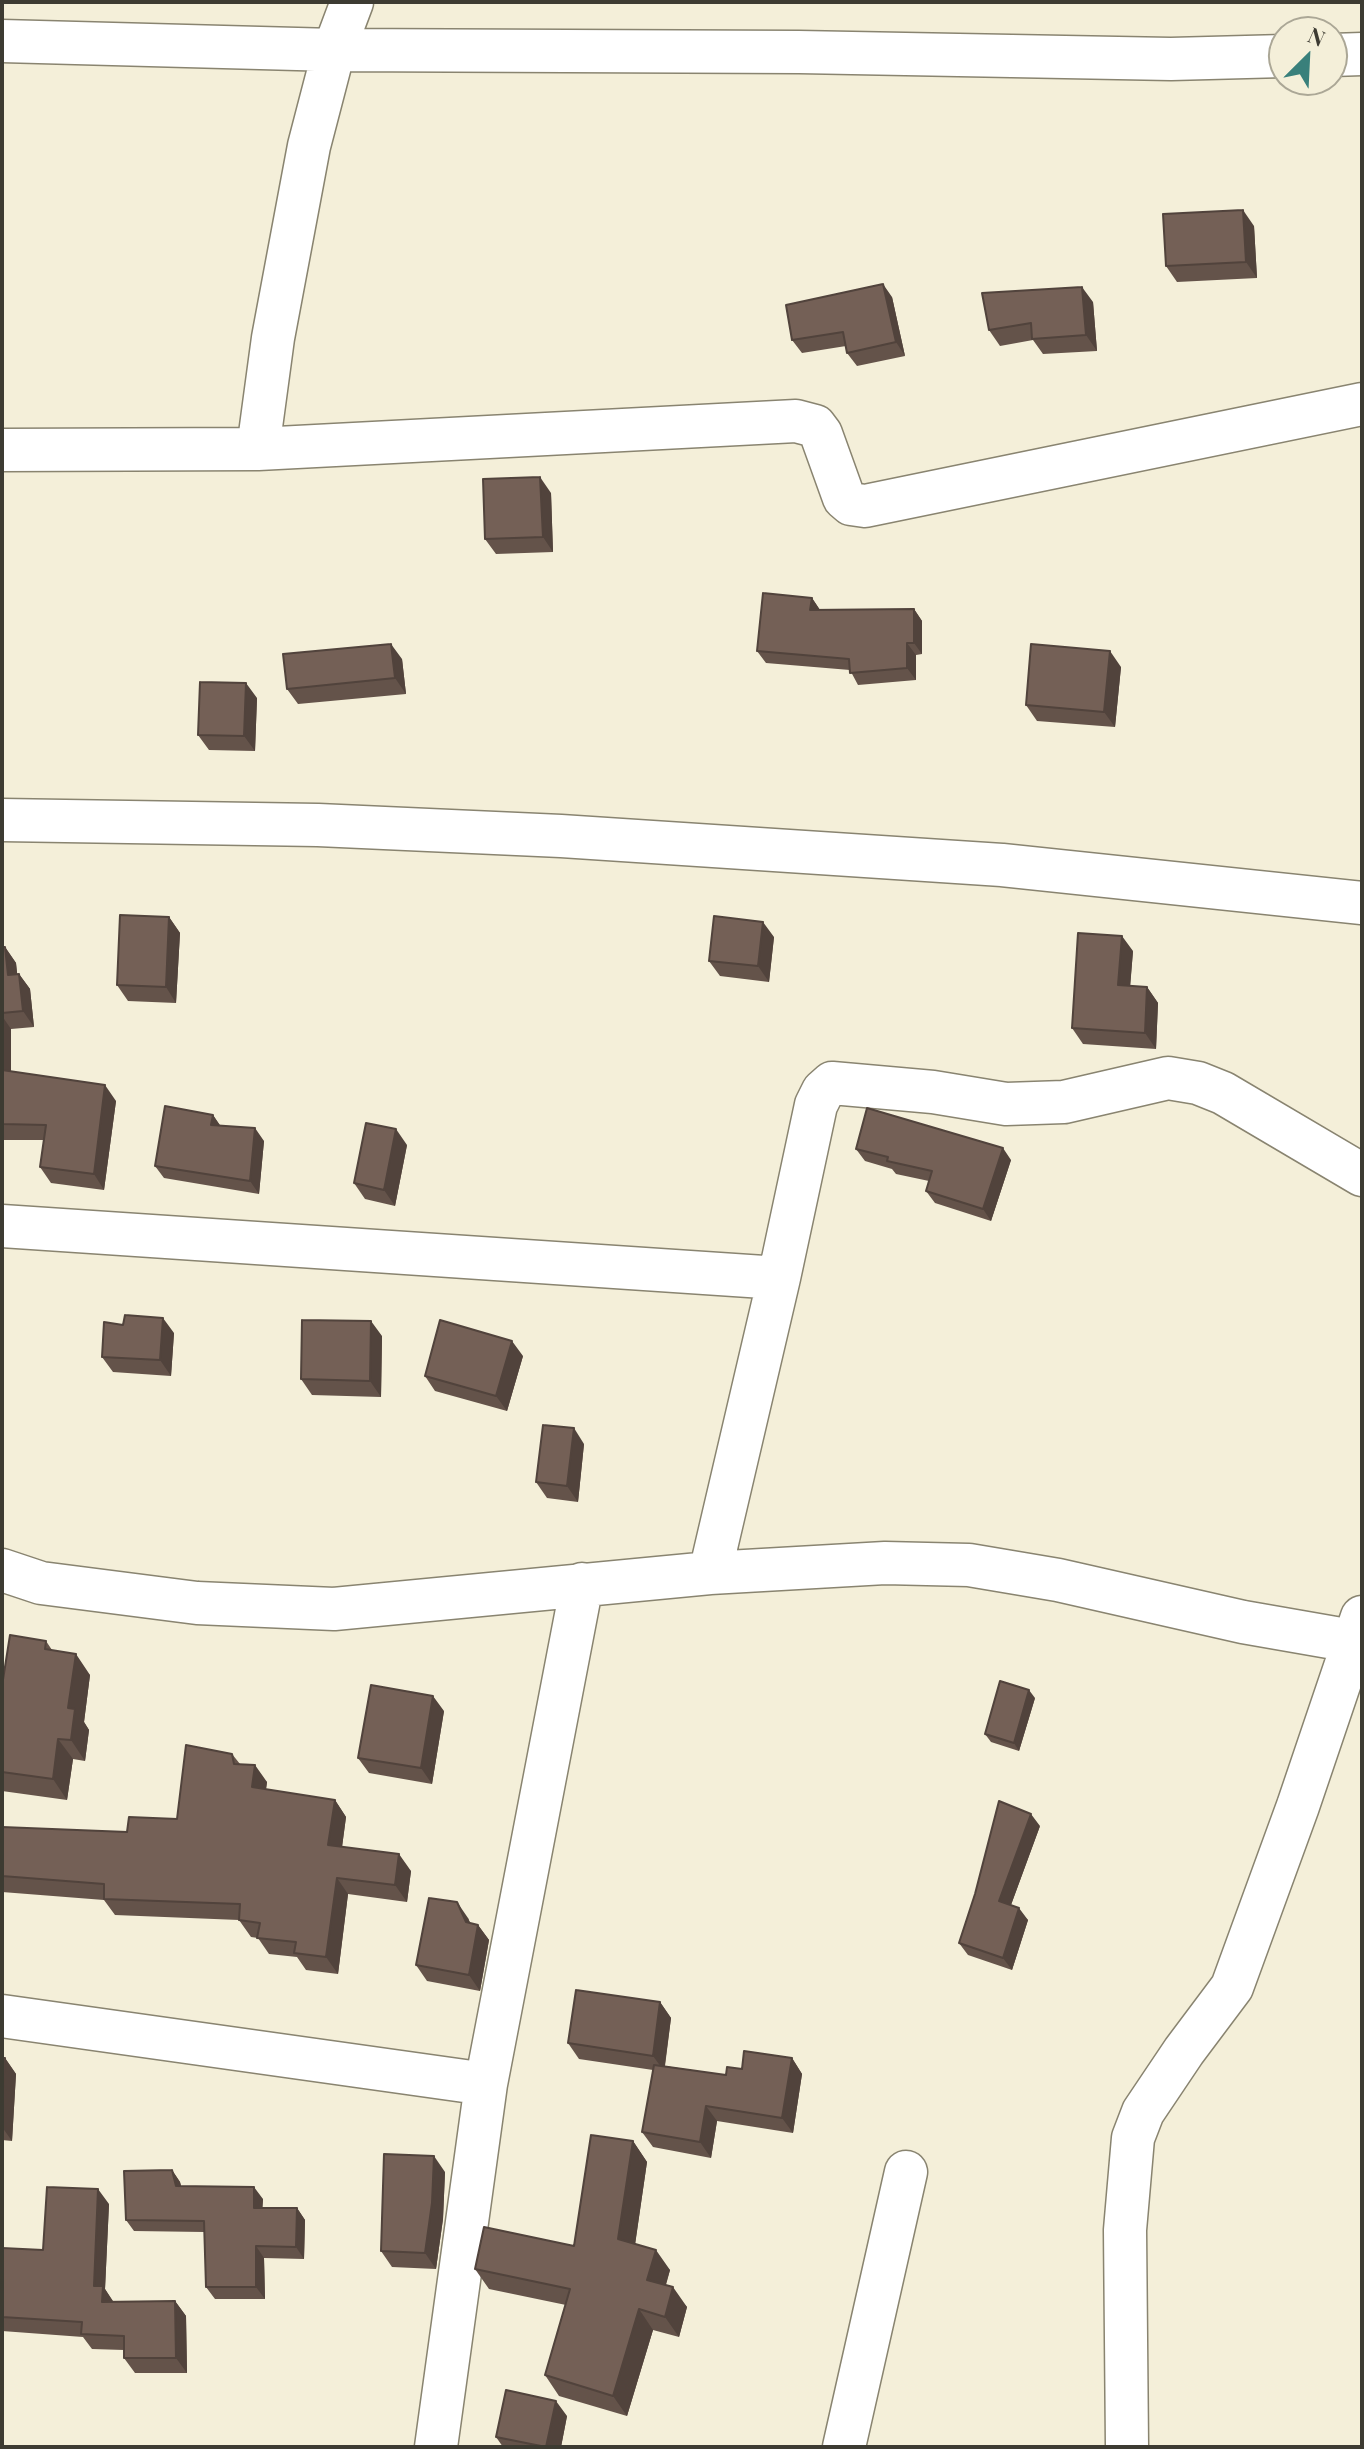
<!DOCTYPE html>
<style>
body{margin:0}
#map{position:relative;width:1364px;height:2449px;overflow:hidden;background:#f4efd9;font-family:"Playfair Display",serif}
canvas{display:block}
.frame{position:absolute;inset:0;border:4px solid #3d3b32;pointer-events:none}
.north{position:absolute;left:1268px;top:16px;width:80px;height:80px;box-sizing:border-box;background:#f4efd9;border:2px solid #aba796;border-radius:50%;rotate:24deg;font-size:22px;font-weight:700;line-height:32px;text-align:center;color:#3d3b32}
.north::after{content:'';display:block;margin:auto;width:28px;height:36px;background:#39807b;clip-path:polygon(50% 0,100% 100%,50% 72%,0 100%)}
</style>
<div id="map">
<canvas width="1364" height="2449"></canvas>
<div class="frame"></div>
<div class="north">N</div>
</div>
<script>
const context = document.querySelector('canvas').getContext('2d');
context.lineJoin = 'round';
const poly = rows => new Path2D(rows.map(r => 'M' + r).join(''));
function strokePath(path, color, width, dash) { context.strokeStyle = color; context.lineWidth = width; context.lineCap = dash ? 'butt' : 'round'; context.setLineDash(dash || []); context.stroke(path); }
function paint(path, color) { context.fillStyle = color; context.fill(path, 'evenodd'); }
const minor = poly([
 [2,41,334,50,799,52,1171,59,1284,56],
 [1332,55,1362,54],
 [258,449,273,338,309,146,334,50,352,2],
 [2,450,258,449,796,421,815,426,821,434,844,498,851,504,865,506,1362,404],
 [2,820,318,825,561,836,1002,865,1362,903],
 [2,1226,779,1278],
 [2,1570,41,1583,197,1603,334,1609,710,1573,885,1563,969,1565,1058,1580,1243,1622,1352,1641],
 [710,1573,779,1278,816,1105,823,1091,832,1083,933,1092,1006,1104,1064,1102,1168,1078,1198,1083,1223,1093,1362,1175],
 [2,2016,486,2084],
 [436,2447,486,2084,582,1584],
 [844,2447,906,2172],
 [1127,2447,1125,2230,1133,2138,1143,2112,1184,2051,1232,1987,1298,1806,1362,1617]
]);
strokePath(minor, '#898470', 45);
strokePath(minor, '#fff', 42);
paint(poly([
 [1254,226,1257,278,1177,282,1166,266],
 [892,297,905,356,857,366,847,353,846,346,802,353,792,340],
 [1093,302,1097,351,1043,354,1033,340,1000,346,989,330],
 [551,493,553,552,496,554,485,539],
 [812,598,820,610,914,609,922,621,922,654,916,655,916,680,858,685,850,670,766,663,757,651],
 [402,659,406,694,298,704,287,689],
 [1121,667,1115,727,1037,721,1026,705],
 [257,698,255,751,209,750,198,735],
 [169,917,180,933,176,1003,128,1001,117,985],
 [774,937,769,982,720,976,709,961],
 [2,947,5,947,16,963,17,974,19,974,30,989,34,1027,11,1029,11,1072,116,1101,104,1190,51,1183,40,1167,44,1140,2,1140],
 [1133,951,1130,986,1147,987,1158,1003,1156,1049,1083,1044,1072,1028],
 [213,1115,220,1126,264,1141,259,1194,164,1178,155,1166],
 [407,1145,395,1206,365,1199,354,1183],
 [856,1149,1011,1160,991,1221,935,1203,926,1191,929,1181,896,1174,892,1169,865,1161],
 [174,1333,171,1376,113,1372,102,1357],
 [382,1336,381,1397,312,1395,301,1379],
 [523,1356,507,1411,435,1391,425,1376],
 [584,1444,578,1502,547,1498,536,1482],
 [46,1641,52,1650,90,1675,84,1722,89,1730,85,1761,73,1759,67,1800,2,1791,2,1686],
 [1035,1698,1019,1751,991,1742,985,1734],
 [444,1711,432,1784,369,1773,358,1758],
 [232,1754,240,1764,267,1782,266,1789,335,1800,346,1817,342,1847,411,1871,407,1902,348,1894,338,1974,306,1970,297,1957,269,1954,258,1938,251,1937,239,1920,115,1915,104,1900,2,1892,2,1827,127,1832,177,1819],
 [1040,1826,1011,1905,1028,1920,1012,1970,968,1955,959,1943,975,1894],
 [468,1918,470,1923,478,1925,489,1940,480,1991,427,1981,416,1965],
 [660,2002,671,2018,665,2066,726,2075,742,2069,792,2058,802,2074,793,2133,717,2121,711,2158,653,2147,642,2132,653,2070,579,2059,568,2043],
 [2,2058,5,2058,16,2074,12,2141,2,2140],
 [633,2141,647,2162,635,2244,670,2270,666,2285,687,2307,679,2337,653,2330,627,2416,559,2396,545,2375,566,2305,489,2289,475,2269,574,2246],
 [172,2170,180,2182,181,2186,263,2199,262,2208,297,2208,305,2220,304,2259,264,2258,265,2299,215,2299,206,2287,204,2232,134,2231,126,2220],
 [445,2172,443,2219,436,2269,392,2267,381,2251],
 [109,2204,105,2289,113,2302,175,2301,186,2316,187,2373,135,2373,124,2358,124,2350,92,2349,83,2337,2,2331,2,2248,43,2250],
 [567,2416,561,2447,503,2447,496,2437]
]), '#64534a');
paint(poly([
 [1243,210,1254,226,1257,278,1246,262],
 [883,284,892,297,905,356,896,342],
 [1082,287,1093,302,1097,351,1086,335],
 [540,477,551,493,553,552,543,537],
 [812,598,820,610,810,610],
 [914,609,922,621,922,654,914,643],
 [907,643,916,655,916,680,907,668],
 [391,644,402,659,406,694,395,678],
 [1110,651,1121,667,1115,727,1104,712],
 [246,683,257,698,255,751,244,736],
 [169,917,180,933,176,1003,166,987],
 [763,922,774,937,769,982,758,966],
 [1122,936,1133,951,1129,1001,1118,985],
 [5,947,16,963,19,990,8,975],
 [19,974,30,989,34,1027,23,1011],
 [1147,987,1158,1003,1156,1049,1145,1033],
 [2,1016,11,1029,11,1086,2,1073],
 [105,1085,116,1101,104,1190,94,1174],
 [213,1115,222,1128,211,1125],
 [255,1128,264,1141,259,1194,250,1181],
 [396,1129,407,1145,395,1206,384,1190],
 [1003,1148,1011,1160,991,1221,983,1209],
 [163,1318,174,1333,171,1376,160,1360],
 [371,1321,382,1336,381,1397,370,1381],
 [512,1341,523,1356,507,1411,496,1396],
 [574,1428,584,1444,578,1502,567,1486],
 [76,1654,90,1675,84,1722,89,1730,85,1761,71,1740,68,1708],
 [1029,1690,1035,1698,1019,1751,1014,1743],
 [433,1696,444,1711,432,1784,421,1768],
 [58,1739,73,1759,67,1800,53,1779],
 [255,1765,267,1782,264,1804,252,1787],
 [335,1800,346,1817,340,1862,328,1845],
 [1031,1814,1040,1826,1008,1913,999,1901],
 [399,1854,411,1871,407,1902,395,1885],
 [337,1878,348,1894,338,1974,326,1957],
 [457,1902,468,1918,476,1936,478,1925,489,1940,480,1991,469,1975,466,1922],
 [1019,1908,1028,1920,1012,1970,1003,1958],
 [660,2002,671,2018,664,2071,653,2056],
 [5,2058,16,2074,12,2141,2,2127],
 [792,2058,802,2074,793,2133,782,2118],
 [706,2106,717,2121,711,2158,700,2142],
 [633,2141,647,2162,633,2259,618,2239],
 [434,2156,445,2172,443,2219,436,2269,425,2253],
 [172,2170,180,2182,184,2197,176,2186],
 [254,2187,263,2199,262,2219,254,2208],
 [98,2189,109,2204,105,2289,113,2301,113,2318,102,2302,94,2286],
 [297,2208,305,2220,304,2259,296,2247],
 [256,2246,264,2258,265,2299,256,2287],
 [656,2250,670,2270,661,2300,647,2280],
 [673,2287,687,2307,679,2337,665,2317],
 [175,2301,186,2316,187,2373,176,2358],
 [639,2309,653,2330,627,2416,613,2396],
 [556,2401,567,2416,561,2447,546,2447]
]), '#51433c');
const building = poly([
 [1243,210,1246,262,1166,266,1163,214,1243,210],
 [883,284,896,342,847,353,843,332,792,340,786,305,883,284],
 [1082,287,1086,335,1032,339,1031,323,989,330,982,293,1082,287],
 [540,477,543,537,485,539,483,479,540,477],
 [763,593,812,598,810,610,914,609,914,643,907,643,907,668,850,673,849,659,757,651,763,593],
 [391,644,395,678,287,689,283,654,391,644],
 [1031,644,1110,651,1104,712,1026,705,1031,644],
 [200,682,246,683,244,736,198,735,200,682],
 [120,915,169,917,166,987,117,985,120,915],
 [714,916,763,922,758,966,709,961,714,916],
 [1078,933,1122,936,1118,985,1147,987,1145,1033,1072,1028,1078,933],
 [2,947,5,947,8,975,19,974,23,1011,2,1013,2,947],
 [2,1070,105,1085,94,1174,40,1167,46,1125,2,1124,2,1070],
 [165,1106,213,1115,211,1125,255,1128,250,1181,155,1166,165,1106],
 [867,1108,1003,1148,983,1209,926,1191,932,1171,887,1161,888,1157,856,1149,867,1108],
 [366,1123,396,1129,384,1190,354,1183,366,1123],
 [125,1315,163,1318,160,1360,102,1357,104,1322,123,1325,125,1315],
 [302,1320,371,1321,370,1381,301,1379,302,1320],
 [440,1320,512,1341,496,1396,425,1376,440,1320],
 [543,1425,574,1428,567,1486,536,1482,543,1425],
 [10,1635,46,1641,45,1649,76,1654,68,1708,75,1709,71,1740,58,1739,53,1779,2,1772,2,1686,10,1635],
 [1000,1681,1029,1690,1014,1743,985,1734,1000,1681],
 [371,1685,433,1696,421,1768,358,1758,371,1685],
 [186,1745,232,1754,234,1764,255,1765,252,1787,335,1800,328,1845,399,1854,395,1885,337,1878,326,1957,294,1953,296,1942,257,1938,260,1923,239,1920,240,1904,104,1899,104,1884,2,1876,2,1827,127,1832,129,1817,177,1819,186,1745],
 [999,1801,1031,1814,999,1901,1019,1908,1003,1958,959,1943,975,1894,999,1801],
 [429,1898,457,1902,466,1922,478,1925,469,1975,416,1965,429,1898],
 [576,1990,660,2002,653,2056,568,2043,576,1990],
 [744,2051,792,2058,782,2118,706,2106,700,2142,642,2132,654,2065,726,2075,727,2067,742,2069,744,2051],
 [2,2058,5,2058,2,2104,2,2058],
 [591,2135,633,2141,618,2239,656,2250,647,2280,673,2287,665,2317,639,2309,613,2396,545,2375,570,2289,475,2269,484,2227,574,2246,591,2135],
 [384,2154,434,2156,432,2203,425,2253,381,2251,384,2154],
 [172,2170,176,2186,254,2187,254,2208,297,2208,296,2247,256,2246,256,2287,206,2287,204,2221,126,2220,124,2171,172,2170],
 [47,2187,98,2189,94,2286,103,2286,102,2302,175,2301,176,2358,124,2358,124,2336,81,2334,82,2322,2,2317,2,2248,43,2250,47,2187],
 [506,2390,556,2401,546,2447,496,2437,506,2390]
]);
paint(building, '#746056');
strokePath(building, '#51433c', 2);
</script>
